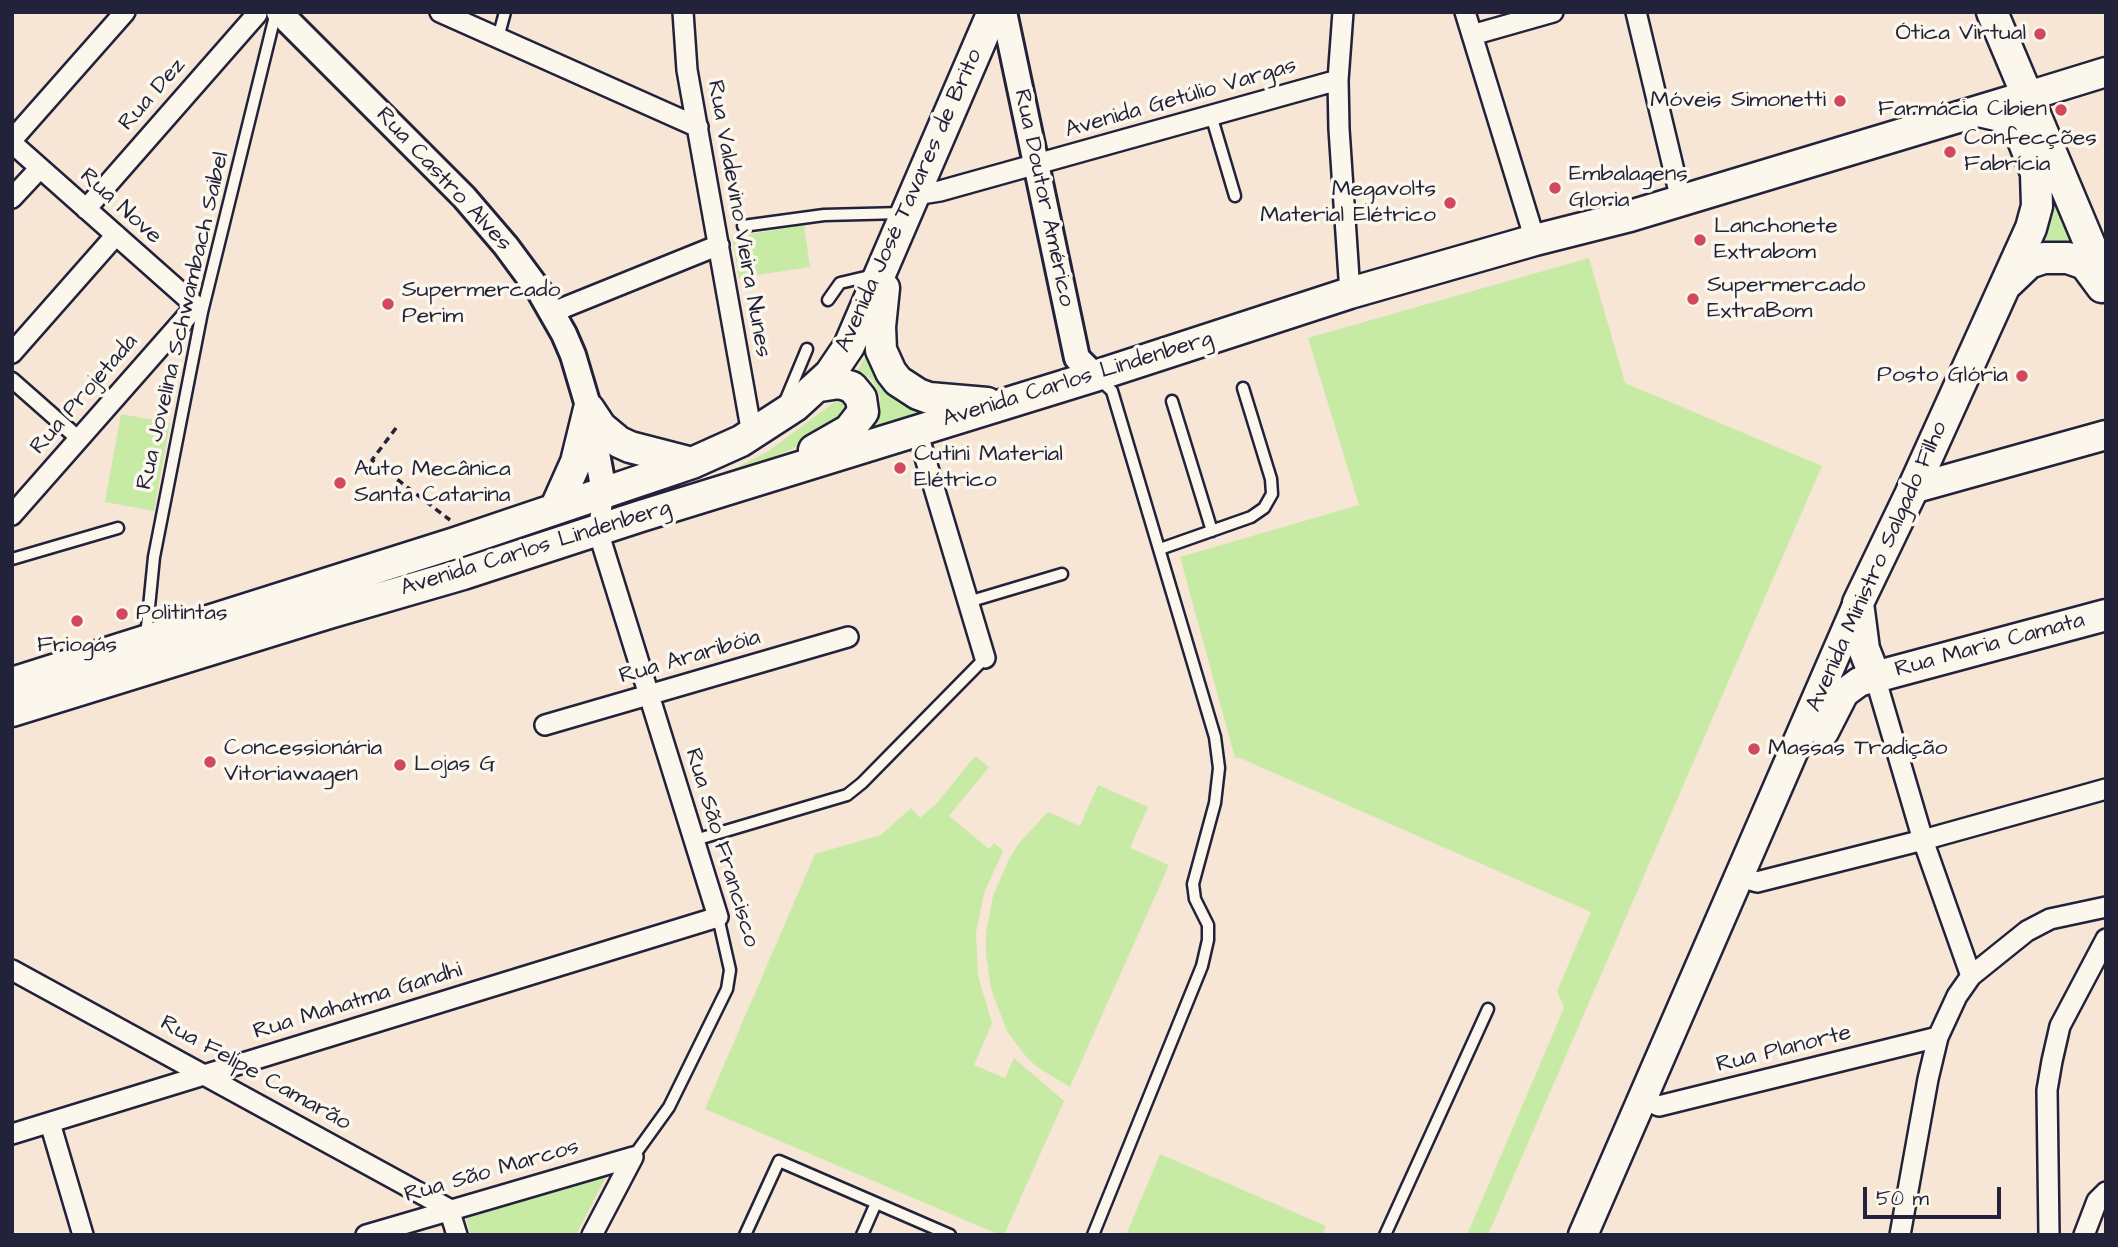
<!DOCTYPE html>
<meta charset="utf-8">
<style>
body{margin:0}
#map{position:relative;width:2118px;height:1247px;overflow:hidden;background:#f7e5d5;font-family:"Architects Daughter",sans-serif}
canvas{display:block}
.frame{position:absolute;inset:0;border:14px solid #22223b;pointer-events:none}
.scale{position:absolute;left:1863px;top:1187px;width:138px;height:32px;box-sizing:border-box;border:4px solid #22223b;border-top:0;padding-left:9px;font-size:21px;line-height:24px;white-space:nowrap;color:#22223b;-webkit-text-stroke:5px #fbf7ec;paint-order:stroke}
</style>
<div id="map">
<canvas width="2118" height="1247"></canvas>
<div class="frame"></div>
<div class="scale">50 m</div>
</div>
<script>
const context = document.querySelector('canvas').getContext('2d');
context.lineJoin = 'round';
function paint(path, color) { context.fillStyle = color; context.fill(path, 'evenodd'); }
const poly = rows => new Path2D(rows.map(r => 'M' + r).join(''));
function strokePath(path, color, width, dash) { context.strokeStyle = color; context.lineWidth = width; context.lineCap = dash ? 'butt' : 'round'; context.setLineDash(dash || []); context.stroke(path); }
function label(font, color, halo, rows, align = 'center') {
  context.font = font + ' "Architects Daughter",sans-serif'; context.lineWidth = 7; context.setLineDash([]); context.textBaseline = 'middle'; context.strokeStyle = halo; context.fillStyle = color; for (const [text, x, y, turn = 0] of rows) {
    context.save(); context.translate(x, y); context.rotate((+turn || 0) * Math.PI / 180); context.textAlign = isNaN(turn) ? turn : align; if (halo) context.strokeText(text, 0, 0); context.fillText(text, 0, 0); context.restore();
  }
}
paint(poly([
 [2054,190,2080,242,2066,242,2063,248,2036,244],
 [804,225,810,267,739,278,732,237],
 [1589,258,1625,383,1822,466,1488,1235,1467,1235,1564,1008,1557,991,1591,912,1240,758,1235,758,1180,557,1359,505,1308,338],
 [869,354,925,409,922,414,874,428,880,406,880,396,872,380,858,370,865,357],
 [836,401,846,403,849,414,810,441,748,468,714,479,767,452],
 [121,414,170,423,154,511,105,502],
 [975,756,989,767,949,816,989,849,994,843,1003,851,984,893,976,933,978,976,992,1023,974,1065,1005,1078,1014,1058,1064,1101,1004,1235,1000,1235,705,1109,815,854,881,835,911,808,920,818,937,803],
 [1098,785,1148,807,1130,848,1169,865,1070,1087,1037,1067,1023,1053,1007,1031,991,989,986,954,986,933,993,896,1008,861,1019,843,1048,812,1080,826],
 [1160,1154,1326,1226,1322,1235,1126,1235],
 [606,1177,576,1235,471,1235,466,1218]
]), '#c7eba5');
const service = poly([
 [498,38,505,12],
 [1211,115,1235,196],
 [743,226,824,215,902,213],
 [828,300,840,283,874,275],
 [1172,401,1212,531],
 [784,404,807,349],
 [1160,549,1251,517,1264,508,1272,494,1271,479,1243,388],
 [12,559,118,528],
 [968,602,1062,574],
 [146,637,154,557,202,312,276,12],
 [695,840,847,795,862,783,985,658],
 [633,1157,669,1107,727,989,730,970,718,917],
 [745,1235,779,1161,950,1235],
 [862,1235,876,1203],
 [1093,1235,1202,966,1208,940,1208,925,1195,899,1193,884,1215,803,1219,768,1215,737,1112,391,1099,379],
 [1385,1235,1488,1009]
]);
const pedestrian = poly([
 [12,380,79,439]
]);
const minor = poly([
 [440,12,698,127],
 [683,12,687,70,752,434],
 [1343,12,1338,80,1339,129,1350,293],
 [1465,12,1535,240],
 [1636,12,1681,200],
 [1472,35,1553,12],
 [12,140,125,12],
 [12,143,196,306,12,515],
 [915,195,940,191,1338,80],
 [12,198,40,168],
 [86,209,257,14],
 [553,312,719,245],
 [12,353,116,235],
 [917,431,985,658],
 [1875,677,1923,840,1971,976],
 [545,725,848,637],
 [1740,877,1757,882,1923,840,2106,789],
 [12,970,449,1209,457,1235],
 [1643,1099,1659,1106,1938,1037],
 [50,1123,83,1235],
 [12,1134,718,917,598,531,604,492],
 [366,1235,633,1157],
 [592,1235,633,1157],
 [1900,1235,1928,1079,1938,1037,1957,996,1971,976,2027,931,2050,919,2106,907],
 [2049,1235,2047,1090,2052,1061,2060,1026,2106,939],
 [2084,1235,2097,1201,2106,1192]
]);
const tertiary = poly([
 [279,12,464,197,506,246,540,292,564,334,573,355,589,409,604,492],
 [1004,12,1077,358,1095,376]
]);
const secondary = poly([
 [2028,96,2106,72],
 [1912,489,2106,435],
 [1824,732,1844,693,1859,682,1875,677],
 [1583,1235,1858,603]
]);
const primary = poly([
 [1992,12,2106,283],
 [1979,111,2001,116,2014,124,2021,135,2036,173,2037,206,2031,228,1910,495,1858,603,1864,649,1875,677,2106,615],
 [2008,283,2029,263,2044,258,2068,258,2085,264,2102,287],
 [884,288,880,327,881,350,891,372,898,381,918,394,929,398,987,403],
 [589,409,601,427,619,442,630,447,692,463],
 [814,450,849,430,863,412,861,398,852,387,839,383,820,386],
 [555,509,576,462,589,409],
 [12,683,455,543,692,463,741,441,795,406,830,374,849,346,993,12],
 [12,711,329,613,463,574,641,516,1095,376,1350,293,1535,240,1630,216,2028,96]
]);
strokePath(service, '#22223b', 15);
strokePath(pedestrian, '#22223b', 19);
strokePath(minor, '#22223b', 24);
strokePath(tertiary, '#22223b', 30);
strokePath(secondary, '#22223b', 33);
strokePath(primary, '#22223b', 35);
strokePath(poly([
 [396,428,372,460,450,520]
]), '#22223b', 3.5, [7, 5]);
strokePath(service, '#fbf7ec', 10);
strokePath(pedestrian, '#fbf7ec', 14);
strokePath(minor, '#fbf7ec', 19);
strokePath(tertiary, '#fbf7ec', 24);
strokePath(secondary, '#fbf7ec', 28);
strokePath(primary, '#fbf7ec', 30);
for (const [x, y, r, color] of [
 [2040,34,7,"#d1495b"],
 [1840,101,7,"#d1495b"],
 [2061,110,7,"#d1495b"],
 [1950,152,7,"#d1495b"],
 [1555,188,7,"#d1495b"],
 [1450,203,7,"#d1495b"],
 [1700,240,7,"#d1495b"],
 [1693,299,7,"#d1495b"],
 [388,304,7,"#d1495b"],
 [2022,376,7,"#d1495b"],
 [900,468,7,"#d1495b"],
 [340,483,7,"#d1495b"],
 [122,614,7,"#d1495b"],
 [77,621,7,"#d1495b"],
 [1754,749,7,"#d1495b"],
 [210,762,7,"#d1495b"],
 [400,765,7,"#d1495b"]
]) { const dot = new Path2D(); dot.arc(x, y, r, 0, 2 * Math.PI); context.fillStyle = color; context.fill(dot); strokePath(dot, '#fbf7ec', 2.5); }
label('23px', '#22223b', '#fbf7ec', [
 ["Ótica Virtual",2026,34,"right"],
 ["Móveis Simonetti",1826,101,"right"],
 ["Farmácia Cibien",2047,110,"right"],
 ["Confecções",1964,139],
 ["Fabrícia",1964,165],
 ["Embalagens",1569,175],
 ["Gloria",1569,201],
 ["Megavolts",1436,190,"right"],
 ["Material Elétrico",1436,216,"right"],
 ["Lanchonete",1714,227],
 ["Extrabom",1714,253],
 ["Supermercado",1707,286],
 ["ExtraBom",1707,312],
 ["Supermercado",402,291],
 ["Perim",402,317],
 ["Posto Glória",2008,376,"right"],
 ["Cutini Material",914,455],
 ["Elétrico",914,481],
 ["Auto Mecânica",354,470],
 ["Santa Catarina",354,496],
 ["Politintas",136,614],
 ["Friogás",77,646,"center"],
 ["Concessionária",224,749],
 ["Vitoriawagen",224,775],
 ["Massas Tradição",1768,749],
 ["Lojas G",414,765]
], 'left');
label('23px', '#22223b', '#fbf7ec', [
 ["Rua Dez",153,95,-49],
 ["Avenida Getúlio Vargas",1181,99,-16],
 ["Rua Castro Alves",443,180,47],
 ["Rua Doutor Américo",1043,198,78],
 ["Avenida José Tavares de Brito",910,201,-66],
 ["Rua Nove",120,207,42],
 ["Rua Valdevino Vieira Nunes",738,219,80],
 ["Rua Jovelina Schwambach Saibel",184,321,-77],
 ["Avenida Carlos Lindenberg",1078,380,-17],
 ["Rua Projetada",85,395,-49],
 ["Avenida Carlos Lindenberg",536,549,-17],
 ["Avenida Ministro Salgado Filho",1878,567,-66],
 ["Rua Maria Camata",1990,646,-15],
 ["Rua Araribóia",690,658,-16],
 ["Rua São Francisco",721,848,73],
 ["Rua Mahatma Gandhi",358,1002,-17],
 ["Rua Planorte",1784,1050,-14],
 ["Rua Felipe Camarão",255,1074,29],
 ["Rua São Marcos",492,1172,-16]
]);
</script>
